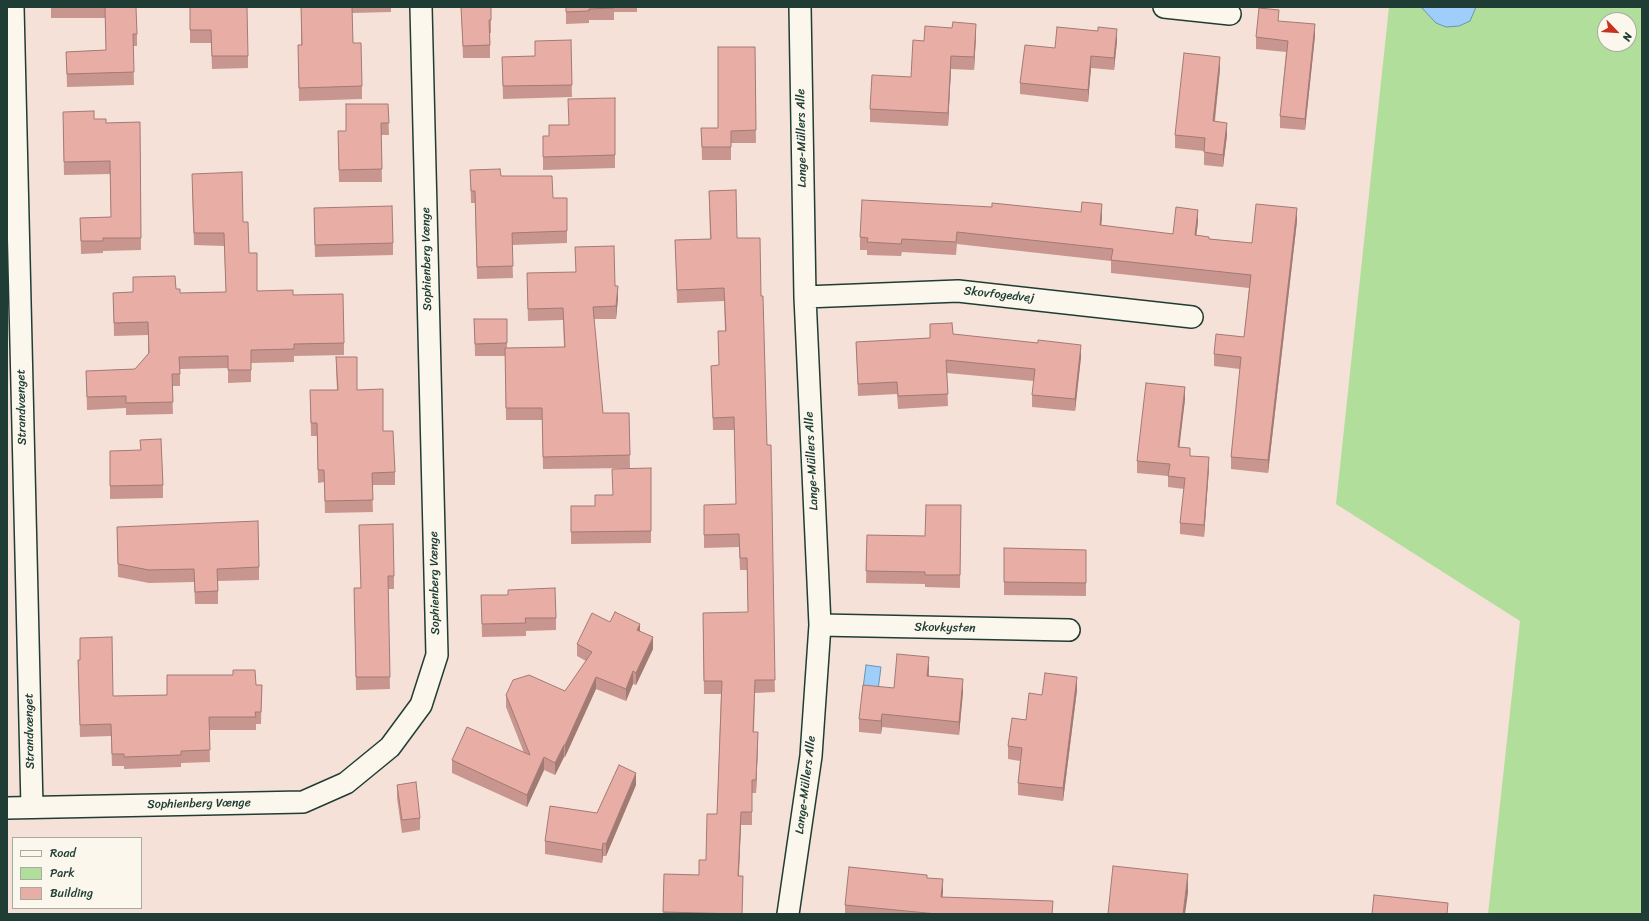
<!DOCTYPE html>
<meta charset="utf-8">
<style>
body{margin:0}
#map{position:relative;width:1649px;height:921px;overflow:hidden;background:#f5e1d7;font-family:Sriracha,sans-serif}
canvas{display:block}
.frame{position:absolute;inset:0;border:8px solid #1f3d34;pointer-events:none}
.legend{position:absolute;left:12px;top:837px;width:130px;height:72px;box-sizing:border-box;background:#fbf7ec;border:1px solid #a3ada2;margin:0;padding:5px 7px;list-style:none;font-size:12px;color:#1f3d34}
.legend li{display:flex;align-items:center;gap:8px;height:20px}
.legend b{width:20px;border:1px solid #a3ada2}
.north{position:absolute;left:1597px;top:12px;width:40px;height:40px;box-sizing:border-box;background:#fbf7ec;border:1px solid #a3ada2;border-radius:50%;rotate:115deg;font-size:11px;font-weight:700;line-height:16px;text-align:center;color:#1f3d34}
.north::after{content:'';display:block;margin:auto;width:14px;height:18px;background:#c8321e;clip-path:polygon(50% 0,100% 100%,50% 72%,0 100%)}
</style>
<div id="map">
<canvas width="1649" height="921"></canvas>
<div class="frame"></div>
<ul class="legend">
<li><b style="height:5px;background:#fbf7ec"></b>Road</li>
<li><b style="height:11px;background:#b2de9c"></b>Park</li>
<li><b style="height:11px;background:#e8aea6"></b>Building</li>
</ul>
<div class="north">N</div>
</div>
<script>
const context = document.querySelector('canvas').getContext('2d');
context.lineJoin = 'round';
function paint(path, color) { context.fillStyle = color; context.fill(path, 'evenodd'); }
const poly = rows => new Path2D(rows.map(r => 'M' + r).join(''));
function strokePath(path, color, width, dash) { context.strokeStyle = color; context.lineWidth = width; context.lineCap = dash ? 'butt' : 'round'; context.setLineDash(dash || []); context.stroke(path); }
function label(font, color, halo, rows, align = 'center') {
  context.font = font + ' Sriracha,sans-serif'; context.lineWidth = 3; context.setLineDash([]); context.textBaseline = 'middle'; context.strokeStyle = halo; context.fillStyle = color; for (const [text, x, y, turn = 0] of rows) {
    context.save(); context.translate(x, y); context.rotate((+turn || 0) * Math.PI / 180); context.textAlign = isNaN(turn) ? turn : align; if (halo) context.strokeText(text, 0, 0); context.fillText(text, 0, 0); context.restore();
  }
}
paint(poly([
 [1389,7,1642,7,1642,914,1488,914,1520,621,1336,504],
 [1605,20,1629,20,1629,44,1605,44]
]), '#b2de9c');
const water = poly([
 [1421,7,1476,7,1470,21,1459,26,1446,27,1436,23,1421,7],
 [866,665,881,667,877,698,862,696,866,665]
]);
paint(water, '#a0cefb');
strokePath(water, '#6c94ab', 1);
const street = poly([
 [13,7,32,807],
 [1164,7,1230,14],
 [805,297,958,291,1192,317],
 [820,625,1069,630],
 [7,808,303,802,346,783,390,747,421,705,437,655,421,7],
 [788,914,811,756,820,625,805,297,800,7]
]);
strokePath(street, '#1f3d34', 24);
strokePath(street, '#fbf7ec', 21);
paint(poly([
 [51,7,133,7,137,34,137,46,133,46,134,85,67,87,66,52,106,50,105,18,51,18],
 [190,7,248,56,248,68,212,69,211,43,190,43],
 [301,7,391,7,391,12,352,13,353,43,362,86,362,99,299,101,298,45,301,45],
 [461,7,491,7,491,33,490,33,490,58,463,58],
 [566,7,637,7,637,12,614,12,614,20,589,20,589,23,566,24],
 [722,7,751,7,722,8],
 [1279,21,1315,36,1305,130,1280,128,1280,116,1286,52,1256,49,1256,37],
 [976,36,974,70,951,69,948,126,870,122,870,109,911,77],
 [571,40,572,97,503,99,502,57,535,56],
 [1117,41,1114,70,1091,68,1088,102,1020,94,1020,83],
 [755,47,756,143,731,143,731,160,702,160,701,128,718,128],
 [1220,69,1215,121,1227,135,1223,167,1204,165,1204,151,1175,148,1175,135],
 [615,98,615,168,543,170,543,136,549,136],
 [388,104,389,135,381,135,382,182,339,182,338,144,346,131],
 [94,119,106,123,140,122,141,250,103,251,103,253,81,254,80,218,111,217,110,174,64,175,63,125],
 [470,170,501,176,553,198,567,198,567,243,512,245,513,278,477,279,475,203,471,203],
 [192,186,243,222,249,253,257,291,293,295,344,343,344,355,294,356,294,362,251,363,251,382,228,383,228,368,180,369,180,386,172,386,173,414,126,415,126,408,87,410,86,371,135,369,148,354,148,335,114,336,113,293,133,292,133,277,180,293,226,292,224,246,194,245],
 [709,191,737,238,761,296,767,445,775,692,755,693,754,732,758,744,756,793,752,793,752,825,741,825,739,876,743,889,742,914,663,914,664,874,699,875,706,860,717,814,721,694,704,694,703,626,748,612,747,570,740,570,739,547,704,548,704,518,736,504,734,430,713,430,711,366,719,365,725,331,724,301,677,303,675,240,710,239],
 [314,208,393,243,393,255,315,257],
 [1102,217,1101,226,1173,234,1198,222,1196,235,1209,239,1252,243,1297,221,1268,473,1231,469,1231,457,1240,369,1214,366,1214,354,1244,337,1249,288,1111,273,1111,261,957,244,956,255,902,252,901,256,867,255,867,250,860,250,860,237],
 [575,247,615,286,618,298,616,319,594,319,603,413,629,413,630,468,543,469,542,420,506,420,505,356,475,356,474,319,507,319,507,348,564,347,563,320,528,321,527,286,576,272],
 [930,324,953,334,1081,357,1075,411,1032,407,1032,395,1034,381,947,373,948,406,898,409,897,394,858,396,856,342,930,338],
 [336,357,357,390,383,431,395,472,395,485,372,485,373,512,325,513,324,482,318,483,317,436,311,436,310,390,337,390,336,369],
 [1185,399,1179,447,1190,456,1209,468,1204,537,1180,534,1180,523,1184,489,1168,487,1168,476,1137,473,1137,461],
 [110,451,163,485,163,498,110,499],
 [651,468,651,543,571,544,571,506,595,506,612,495],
 [961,505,960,588,925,587,925,584,866,583,867,535,925,536],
 [359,525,394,576,394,589,388,589,390,689,356,690,354,588,361,588],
 [117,527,259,567,259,580,218,581,218,604,195,604,194,582,149,583,118,577],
 [1004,548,1086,550,1086,596,1004,595],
 [481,595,556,618,556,630,526,631,526,636,482,637],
 [610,622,640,631,653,649,636,685,633,684,626,701,596,689,565,757,564,757,555,775,544,770,527,807,452,773,452,760,524,753,506,707,506,695,565,691,586,661,577,656,577,644],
 [78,660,113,696,167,695,256,685,262,685,261,724,256,724,256,730,209,730,210,762,181,763,181,767,124,769,124,766,112,766,111,736,80,737],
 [929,670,929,676,963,692,959,735,882,727,881,734,859,732,859,719,894,688],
 [1077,690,1063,801,1018,795,1018,783,1020,761,1008,759,1008,746,1042,695],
 [397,785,420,818,420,830,402,833,397,798],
 [636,785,606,856,603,856,602,863,545,854,545,841,597,813],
 [927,878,943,892,942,897,1053,914,845,914,845,905]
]), '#c8968f');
paint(poly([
 [976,24,976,36,974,70,974,57],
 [1315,24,1315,36,1305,130,1305,119],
 [1117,29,1117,41,1114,70,1114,58],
 [951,56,951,69,948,126,948,113],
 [1091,56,1091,68,1088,102,1088,90],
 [1220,57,1220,69,1213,134,1213,121],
 [1227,123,1227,135,1223,167,1223,155],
 [1102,204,1102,217,1100,238,1100,225],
 [1297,208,1297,221,1268,473,1268,460],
 [1198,210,1198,222,1195,247,1195,235],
 [618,286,618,298,616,319,616,306],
 [1081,345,1081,357,1075,411,1075,399],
 [1185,387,1185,399,1178,459,1178,447],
 [1209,457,1209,468,1204,537,1204,525],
 [640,624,640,636,637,630],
 [653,637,653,649,636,685,636,673],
 [929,657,929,670,927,688,927,676],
 [633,671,633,684,626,701,626,689],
 [596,677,596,689,565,757,565,745],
 [1077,677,1077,690,1063,801,1063,788],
 [963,679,963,692,959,735,959,722],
 [882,714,882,727,881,734,881,721],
 [758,732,758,744,756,793,756,780],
 [564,745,564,757,555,775,555,763],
 [544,757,544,770,527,807,527,795],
 [636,773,636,785,606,856,606,844],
 [741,812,741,825,738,889,738,876],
 [603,843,603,856,602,863,602,850],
 [1188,874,1188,893,1185,914,1183,914],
 [943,879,943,892,941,910,941,897]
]), '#a27a74');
const building = poly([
 [105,7,136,7,137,34,133,34,134,72,67,74,66,52,106,50,105,7],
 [190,7,247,7,248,56,212,56,211,30,190,30,190,7],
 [301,7,352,7,353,43,361,43,362,86,299,88,298,45,302,45,301,7],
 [461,7,491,7,491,20,489,20,490,45,463,46,461,7],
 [566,7,614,7,614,8,589,9,589,11,566,12,566,7],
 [1259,8,1279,10,1278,21,1315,24,1305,119,1280,116,1288,41,1256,37,1259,8],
 [953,22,976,24,974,57,951,56,948,113,870,109,872,75,911,77,913,40,924,41,925,26,952,28,953,22],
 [1057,27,1098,31,1098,27,1117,29,1114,58,1091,56,1088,90,1020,83,1025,45,1055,48,1057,27],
 [571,40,572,85,503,86,502,57,535,56,535,41,571,40],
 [718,47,755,47,756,130,731,131,731,147,702,147,701,128,718,128,718,47],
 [1184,53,1220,57,1213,121,1227,123,1223,155,1204,152,1205,138,1175,135,1184,53],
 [615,98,615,155,543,157,543,136,549,136,549,125,569,125,568,99,615,98],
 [346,104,388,104,389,123,381,123,382,169,339,170,338,131,346,131,346,104],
 [94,111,94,119,106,119,106,123,140,122,141,238,103,238,103,241,81,241,80,218,111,217,110,161,64,162,63,112,94,111],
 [500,169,501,176,552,176,553,198,567,198,567,231,512,233,513,266,477,267,475,191,471,191,470,170,500,169],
 [242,172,243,222,248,222,249,253,257,253,257,291,293,290,293,295,343,294,344,343,294,344,294,349,251,350,251,370,228,370,228,356,179,357,180,374,172,374,173,402,126,403,126,396,87,397,86,371,135,369,149,353,148,322,114,323,113,293,133,292,133,277,175,276,176,289,180,289,180,293,226,292,224,233,194,233,192,174,242,172],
 [736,190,737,238,760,238,761,296,763,296,767,445,771,445,775,680,755,680,753,732,758,732,756,780,752,780,752,812,741,812,738,876,743,876,742,914,663,912,664,874,699,875,699,860,706,860,707,814,717,814,722,681,704,681,703,613,748,612,747,558,740,558,739,534,704,535,704,505,736,504,734,417,713,418,711,366,719,365,718,331,726,331,724,288,677,290,675,240,711,239,709,191,736,190],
 [862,200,992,207,992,203,1081,212,1082,202,1102,204,1100,225,1173,234,1176,207,1198,210,1195,235,1209,237,1209,239,1252,243,1256,204,1297,208,1268,460,1231,457,1241,357,1214,354,1216,334,1244,337,1251,275,1111,260,1113,249,957,232,956,242,902,239,901,244,867,242,868,238,860,237,862,200],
 [392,206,393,243,315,245,314,208,392,206],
 [614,246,615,286,618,286,616,306,593,307,603,413,629,413,630,455,543,457,542,408,506,408,505,348,565,347,563,308,528,309,527,273,576,272,575,247,614,246],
 [474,319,507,319,507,343,475,344,474,319],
 [952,323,953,334,1038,343,1038,340,1081,345,1075,399,1032,395,1035,369,946,360,948,394,898,396,897,382,858,384,856,342,930,338,930,324,952,323],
 [336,357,357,357,357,390,383,389,383,431,393,431,395,472,372,473,373,500,325,501,324,470,318,470,317,423,311,423,310,390,338,390,336,357],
 [1146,383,1185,387,1178,447,1190,448,1190,456,1209,457,1204,525,1180,523,1185,478,1168,476,1170,464,1137,461,1146,383],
 [161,439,163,485,110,486,110,451,141,450,140,440,161,439],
 [651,468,651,531,571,532,571,506,595,506,595,495,613,495,612,469,651,468],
 [926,505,961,505,960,575,925,575,925,572,866,571,867,535,925,536,926,505],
 [258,521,259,567,217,569,218,591,195,592,194,569,149,570,118,564,117,527,258,521],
 [393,524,394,576,388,576,390,677,356,677,354,588,361,588,359,525,393,524],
 [1004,548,1086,550,1086,583,1004,582,1004,548],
 [555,588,556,618,525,618,526,623,482,624,481,595,508,595,508,590,555,588],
 [615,612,640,624,637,630,653,637,636,673,633,671,626,689,596,677,565,745,564,745,555,763,544,757,527,795,452,760,467,727,530,755,506,695,513,680,529,675,565,691,592,652,577,644,592,613,610,622,615,612],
 [112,637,113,696,167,695,167,675,233,675,233,670,255,670,256,685,262,685,261,712,255,712,256,717,209,717,210,750,181,751,181,755,124,757,124,754,112,754,111,724,80,725,78,660,80,660,80,638,112,637],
 [897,654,929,657,927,676,963,679,959,722,882,714,881,721,859,719,863,685,894,688,897,654],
 [1045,673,1077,677,1063,788,1018,783,1022,748,1008,746,1012,718,1026,720,1029,693,1042,695,1045,673],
 [619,765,636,773,606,844,603,843,602,850,545,841,550,806,597,813,619,765],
 [416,782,420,818,402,820,397,785,416,782],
 [1113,866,1188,874,1183,914,1108,914,1113,866],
 [849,867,927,875,927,878,943,879,941,897,1053,901,1052,914,937,914,845,905,849,867],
 [1374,895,1448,903,1447,914,1372,914,1374,895]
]);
paint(building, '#e8aea6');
strokePath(building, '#a27a74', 1);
label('12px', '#1f3d34', '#fbf7ec', [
 ["Lange-Müllers Alle",802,138,-91],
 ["Sophienberg Vænge",427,259,-91],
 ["Skovfogedvej",999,295,6],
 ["Strandvænget",22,407,-91],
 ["Lange-Müllers Alle",812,461,-93],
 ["Sophienberg Vænge",435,583,-91],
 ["Skovkysten",945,628,1],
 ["Strandvænget",30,731,-91],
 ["Lange-Müllers Alle",806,785,-83],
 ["Sophienberg Vænge",199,804,-1]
]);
</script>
